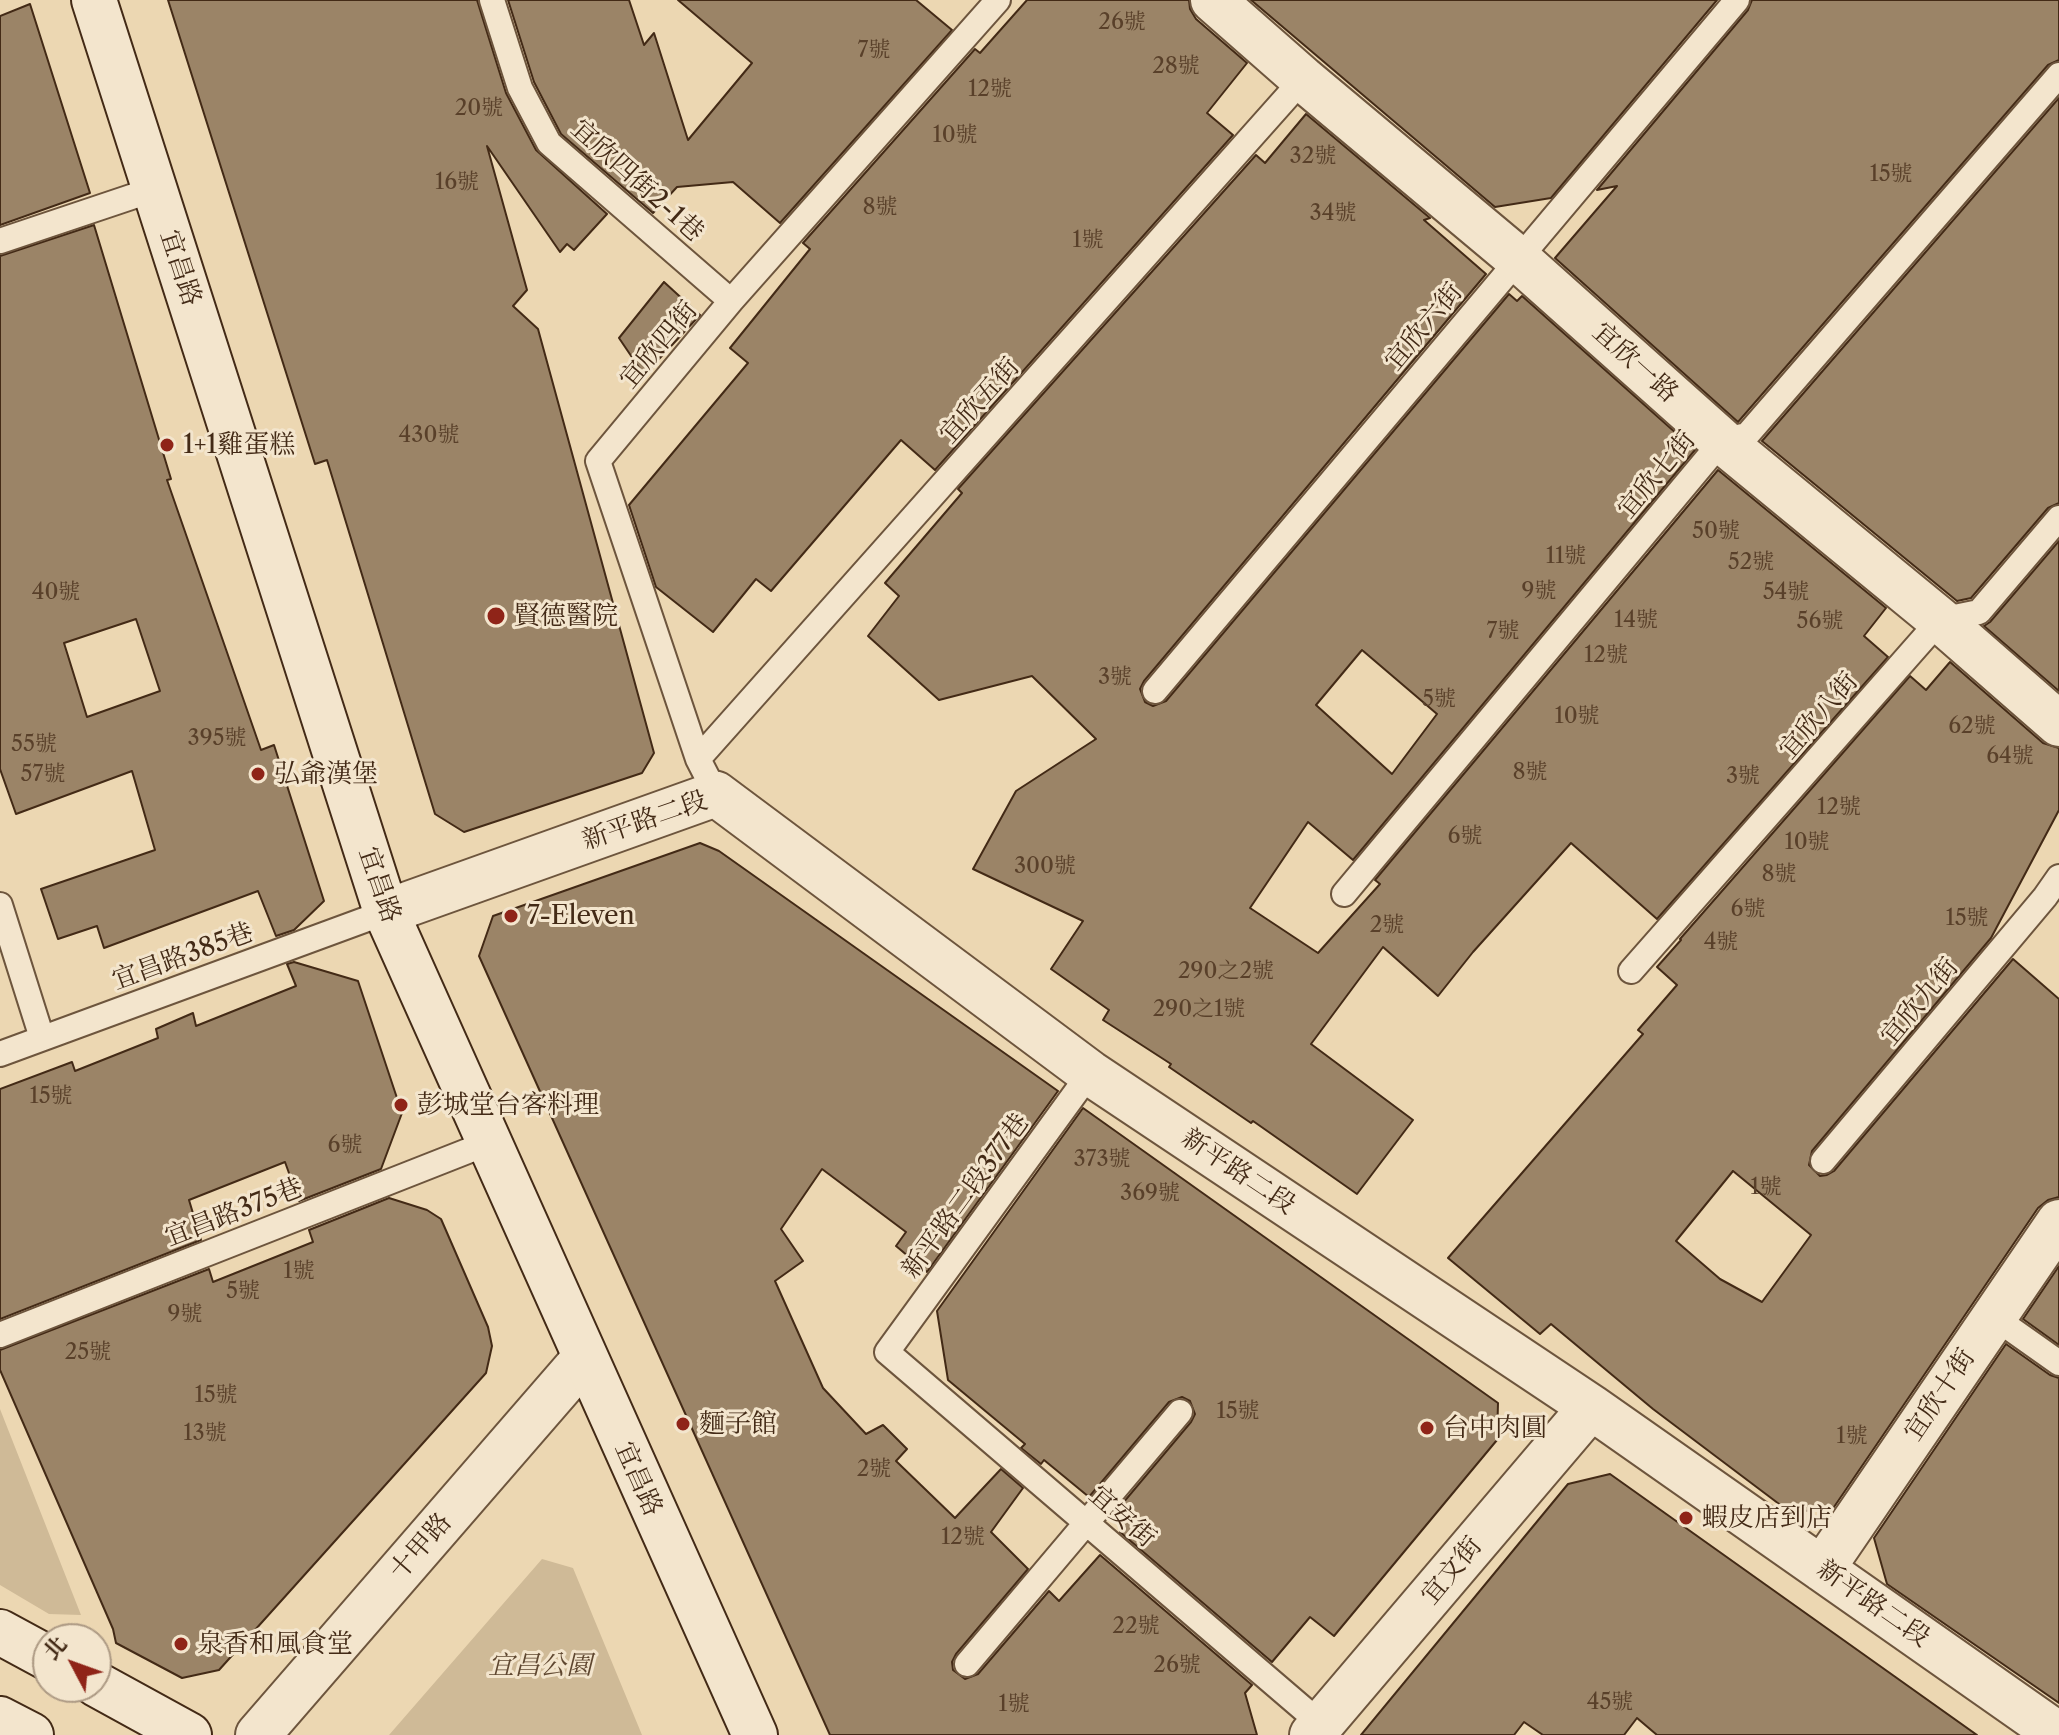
<!DOCTYPE html>
<meta charset="utf-8">
<style>
body{margin:0}
#map{position:relative;width:2059px;height:1735px;overflow:hidden;background:#ecd7b2;font-family:"Libre Caslon Text","Noto Serif TC",serif}
canvas{display:block}
.north{position:absolute;left:32px;top:1623px;width:80px;height:80px;box-sizing:border-box;background:#f3e5cd;border:2px solid #ad9a84;border-radius:50%;rotate:311deg;font-size:22px;font-weight:700;line-height:32px;text-align:center;color:#432a16}
.north::after{content:'';display:block;margin:auto;width:28px;height:36px;background:#8f2418;clip-path:polygon(50% 0,100% 100%,50% 72%,0 100%)}
</style>
<div id="map">
<canvas width="2059" height="1735"></canvas>
<div class="north">北</div>
</div>
<script>
const context = document.querySelector('canvas').getContext('2d');
context.lineJoin = 'round';
function paint(path, color) { context.fillStyle = color; context.fill(path, 'evenodd'); }
const poly = rows => new Path2D(rows.map(r => 'M' + r).join(''));
function strokePath(path, color, width, dash) { context.strokeStyle = color; context.lineWidth = width; context.lineCap = dash ? 'butt' : 'round'; context.setLineDash(dash || []); context.stroke(path); }
function label(font, color, halo, rows, align = 'center') {
  context.font = font + ' "Libre Caslon Text","Noto Serif TC",serif'; context.lineWidth = 6; context.setLineDash([]); context.textBaseline = 'middle'; context.strokeStyle = halo; context.fillStyle = color; for (const [text, x, y, turn = 0] of rows) {
    context.save(); context.translate(x, y); context.rotate((+turn || 0) * Math.PI / 180); context.textAlign = isNaN(turn) ? turn : align; if (halo) context.strokeText(text, 0, 0); context.fillText(text, 0, 0); context.restore();
  }
}
paint(poly([
 [0,1409,81,1615,49,1614,0,1585],
 [542,1559,573,1568,642,1735,389,1735]
]), '#cfba97');
const building = poly([
 [168,0,477,0,506,93,536,150,607,214,574,250,567,244,560,252,487,146,527,290,513,306,538,329,654,753,642,773,464,832,435,814,327,460,315,464,168,0],
 [508,0,629,0,644,45,654,33,688,140,752,63,678,0,916,0,952,30,780,223,733,182,677,187,653,213,561,134,534,82,508,0],
 [1027,0,1189,0,1190,9,1196,19,1247,63,1207,113,1233,135,935,470,901,440,771,591,756,579,713,632,656,587,629,505,748,363,730,348,810,249,803,243,975,49,980,53,1027,0],
 [1251,0,1717,0,1551,198,1495,207,1251,0],
 [1752,0,2059,0,2059,60,2048,65,1738,422,1555,258,1617,186,1597,190,1748,10,1752,0],
 [30,4,90,193,0,225,0,16,30,4],
 [2059,98,2059,503,2048,508,1971,598,1957,601,1762,441,2059,98],
 [1306,114,1430,218,1424,220,1486,274,1144,681,1140,689,1145,702,1153,706,1166,701,1509,294,1517,301,1522,296,1695,450,1353,860,1308,822,1250,908,1318,953,1380,884,1375,880,1718,470,1886,608,1864,636,1888,657,1657,919,1571,843,1473,952,1438,996,1383,947,1311,1044,1413,1120,1357,1194,1253,1121,1251,1123,1169,1067,1171,1064,1103,1020,1109,1010,1051,969,1083,921,973,869,1016,791,1096,739,1032,676,939,700,868,636,899,596,885,583,962,493,958,489,1256,155,1265,163,1306,114],
 [1362,650,1437,714,1392,774,1316,705,1362,650],
 [94,225,171,479,167,480,261,750,274,745,324,901,294,930,276,936,258,891,104,948,97,926,58,939,41,889,155,850,132,771,16,814,0,769,0,256,94,225],
 [136,619,160,691,87,717,64,643,136,619],
 [664,282,700,315,644,375,619,338,664,282],
 [2059,541,2059,691,1984,626,1990,622,2059,541],
 [1950,662,2043,743,2059,748,2059,810,1991,938,1812,1151,1809,1165,1820,1176,1827,1175,1834,1171,2013,959,2059,999,2059,1197,2048,1200,2038,1208,1834,1507,1791,1513,1653,1409,1551,1324,1540,1334,1448,1258,1643,1034,1638,1030,1677,985,1657,967,1681,940,1680,939,1910,676,1926,690,1950,662],
 [1733,1171,1811,1235,1762,1302,1720,1279,1676,1241,1733,1171],
 [700,843,719,851,1058,1091,927,1272,896,1246,906,1232,822,1169,781,1229,803,1261,775,1281,823,1388,866,1434,883,1425,907,1449,896,1461,955,1518,1001,1469,1023,1488,991,1532,1028,1569,956,1654,952,1662,953,1670,965,1679,978,1674,1049,1591,1059,1601,1100,1555,1252,1685,1245,1693,1257,1735,830,1735,479,956,493,916,700,843],
 [294,962,358,981,402,1113,381,1169,299,1201,285,1162,189,1200,201,1240,0,1319,0,1089,72,1062,75,1071,158,1038,156,1029,193,1013,196,1026,296,986,287,964,294,962],
 [1083,1108,1498,1403,1497,1440,1334,1636,1310,1617,1272,1662,1120,1532,1125,1527,1112,1516,1191,1422,1195,1414,1190,1401,1182,1397,1169,1402,1089,1497,1044,1460,1041,1464,1021,1448,1025,1444,948,1380,937,1311,1083,1108],
 [389,1198,427,1210,441,1219,488,1327,492,1346,486,1373,219,1670,182,1678,116,1643,113,1629,0,1370,0,1350,209,1269,213,1282,313,1242,309,1230,389,1198],
 [2059,1266,2059,1345,2023,1319,2059,1266],
 [2006,1344,2050,1375,2059,1378,2059,1703,1887,1584,1874,1538,2006,1344],
 [1610,1474,1977,1735,1657,1735,1637,1718,1624,1735,1543,1735,1524,1722,1514,1735,1361,1735,1568,1484,1610,1474]
]);
paint(building, '#9b8467');
strokePath(building, '#432a16', 2);
const lane = poly([
 [492,0,520,88,549,143,731,301],
 [0,241,155,189],
 [1155,691,1737,0],
 [698,759,1303,79],
 [716,794,698,759,598,461,731,301,998,0],
 [1344,894,1722,441,1747,435,2059,75],
 [0,905,42,1038],
 [1631,971,1940,620,1979,612,2059,518],
 [0,1054,386,912],
 [1090,1073,887,1352,1321,1724],
 [1823,1161,2045,897,2059,877],
 [1994,1317,2059,1363],
 [0,1335,488,1143],
 [967,1664,1180,1412]
]);
const street = poly([
 [1213,0,1303,79,1518,259,1722,441,1940,620,2059,724],
 [386,912,716,794,1090,1073,1591,1407,2059,1735],
 [1822,1569,2059,1222],
 [258,1735,584,1359],
 [1312,1735,1591,1407]
]);
const secondary = poly([
 [94,0,386,912,755,1735],
 [0,1632,48,1658],
 [96,1684,189,1735],
 [0,1719,31,1735]
]);
strokePath(lane, '#6d553d', 28);
strokePath(street, '#6d553d', 48);
strokePath(secondary, '#432a16', 48);
strokePath(lane, '#f3e5cd', 24);
strokePath(street, '#f3e5cd', 44);
strokePath(secondary, '#f3e5cd', 44);
for (const [x, y, r, color] of [
 [167,445,8,"#8f2418"],
 [496,616,10,"#8f2418"],
 [258,774,8,"#8f2418"],
 [511,916,8,"#8f2418"],
 [401,1105,8,"#8f2418"],
 [683,1424,8,"#8f2418"],
 [1427,1428,8,"#8f2418"],
 [1686,1518,8,"#8f2418"],
 [181,1644,8,"#8f2418"]
]) { const dot = new Path2D(); dot.arc(x, y, r, 0, 2 * Math.PI); context.fillStyle = color; context.fill(dot); strokePath(dot, '#f3e5cd', 3); }
label('22px', '#59402a', null, [
 ["26號",1122,23],
 ["7號",874,51],
 ["28號",1176,67],
 ["12號",990,90],
 ["20號",479,109],
 ["10號",955,136],
 ["32號",1313,157],
 ["15號",1891,175],
 ["16號",457,183],
 ["8號",880,208],
 ["34號",1333,214],
 ["1號",1088,241],
 ["430號",429,436],
 ["50號",1716,532],
 ["11號",1566,557],
 ["52號",1751,563],
 ["9號",1539,592],
 ["40號",56,593],
 ["54號",1786,593],
 ["14號",1636,621],
 ["56號",1820,622],
 ["7號",1503,632],
 ["12號",1606,656],
 ["3號",1115,678],
 ["5號",1439,700],
 ["10號",1577,717],
 ["62號",1972,727],
 ["395號",217,739],
 ["55號",34,745],
 ["64號",2010,757],
 ["8號",1530,773],
 ["57號",43,775],
 ["3號",1743,777],
 ["12號",1839,808],
 ["6號",1465,837],
 ["10號",1807,843],
 ["300號",1045,867],
 ["8號",1779,875],
 ["6號",1748,910],
 ["15號",1967,919],
 ["2號",1387,926],
 ["4號",1721,943],
 ["290之2號",1226,972],
 ["290之1號",1199,1010],
 ["15號",51,1097],
 ["6號",345,1146],
 ["373號",1102,1160],
 ["1號",1766,1188],
 ["369號",1150,1194],
 ["1號",299,1272],
 ["5號",243,1292],
 ["9號",185,1315],
 ["25號",88,1353],
 ["15號",216,1396],
 ["15號",1238,1412],
 ["13號",205,1434],
 ["1號",1852,1437],
 ["2號",874,1470],
 ["12號",963,1538],
 ["22號",1136,1627],
 ["26號",1177,1666],
 ["45號",1610,1703],
 ["1號",1014,1705]
]);
label('26px', '#432a16', '#f3e5cd', [
 ["宜欣四街2-1巷",637,181,42],
 ["宜昌路",180,268,72],
 ["宜欣六街",1424,327,-50],
 ["宜欣四街",659,345,-50],
 ["宜欣一路",1635,363,42],
 ["宜欣五街",980,401,-48],
 ["宜欣七街",1657,475,-50],
 ["宜欣八街",1819,716,-49],
 ["新平路二段",645,821,-19],
 ["宜昌路",379,885,71],
 ["宜昌路385巷",183,957,-20],
 ["宜欣九街",1920,1002,-50],
 ["新平路二段",1238,1172,34],
 ["新平路二段377巷",966,1196,-54],
 ["宜昌路375巷",234,1213,-21],
 ["宜欣十街",1940,1395,-56],
 ["宜昌路",638,1479,66],
 ["宜安街",1122,1517,41],
 ["十甲路",421,1547,-49],
 ["宜文街",1452,1571,-50],
 ["新平路二段",1873,1604,35]
]);
label('26px', '#432a16', '#f3e5cd', [
 ["1+1雞蛋糕",183,445],
 ["賢德醫院",514,616],
 ["弘爺漢堡",274,774],
 ["7-Eleven",527,916],
 ["彭城堂台客料理",417,1105],
 ["麵子館",699,1424],
 ["台中肉圓",1443,1428],
 ["蝦皮店到店",1702,1518],
 ["泉香和風食堂",197,1644]
], 'left');
label('italic 26px', '#5f4730', '#f3e5cd', [
 ["宜昌公園",540,1666]
]);
</script>
